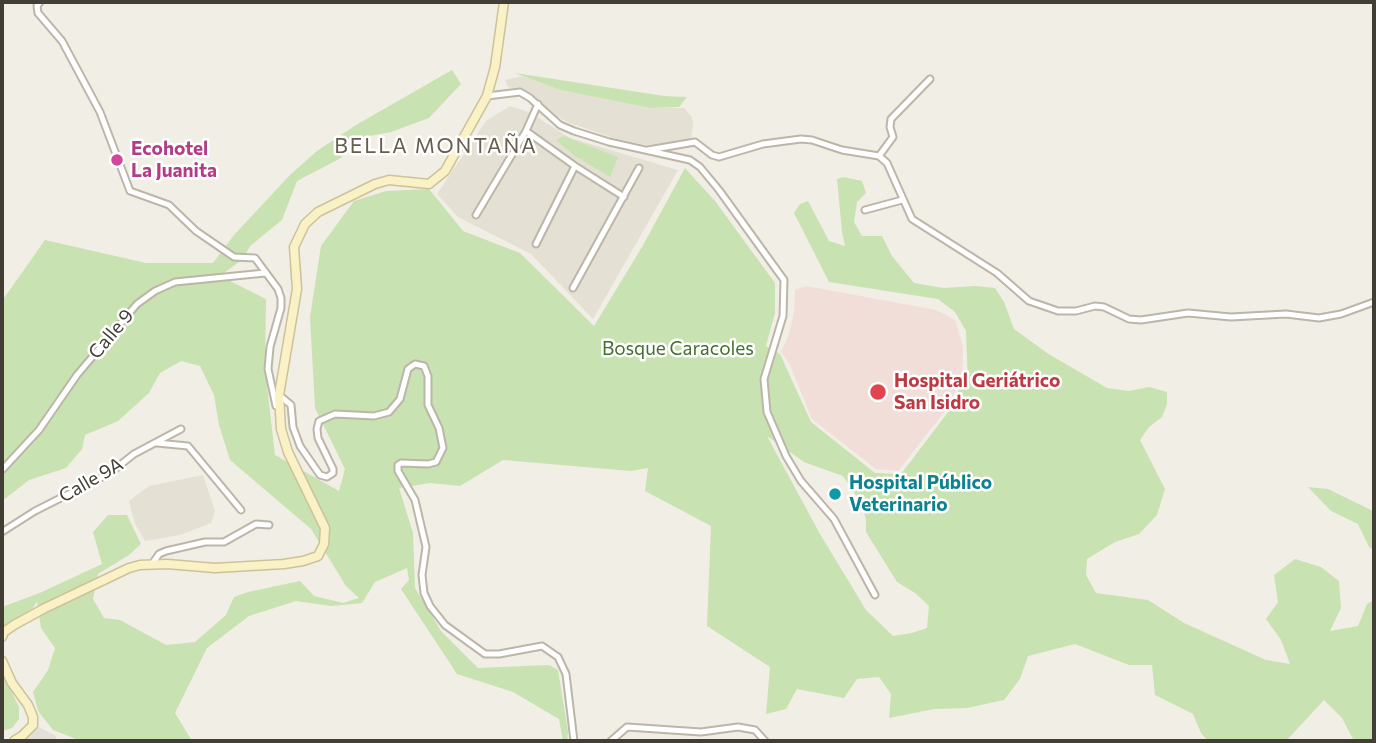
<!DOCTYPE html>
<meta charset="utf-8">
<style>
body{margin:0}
#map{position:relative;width:1376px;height:743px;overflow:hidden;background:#f1eee5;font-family:Commissioner,sans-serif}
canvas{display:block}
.frame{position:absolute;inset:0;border:4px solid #433e35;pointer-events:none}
</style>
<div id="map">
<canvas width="1376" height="743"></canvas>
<div class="frame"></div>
</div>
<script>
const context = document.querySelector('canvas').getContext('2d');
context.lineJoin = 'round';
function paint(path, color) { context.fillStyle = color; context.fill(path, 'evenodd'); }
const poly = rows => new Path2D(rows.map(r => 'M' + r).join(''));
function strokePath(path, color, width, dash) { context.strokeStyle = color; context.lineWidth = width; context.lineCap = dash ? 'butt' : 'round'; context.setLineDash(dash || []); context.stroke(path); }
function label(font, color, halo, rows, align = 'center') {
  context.font = font + ' Commissioner,sans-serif'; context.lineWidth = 5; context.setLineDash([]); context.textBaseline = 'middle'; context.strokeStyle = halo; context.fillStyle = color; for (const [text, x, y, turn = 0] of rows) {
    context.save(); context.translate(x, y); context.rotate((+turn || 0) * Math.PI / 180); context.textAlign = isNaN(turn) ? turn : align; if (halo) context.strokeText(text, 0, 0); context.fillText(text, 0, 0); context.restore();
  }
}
paint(poly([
 [523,76,560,90,650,108,684,108,692,117,693,126,691,138,672,145,651,146,617,139,567,122,550,112,526,91,508,87,505,80],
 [510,106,529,112,570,138,678,170,593,319,531,254,458,217,437,194,486,121],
 [203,475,215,511,211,523,180,535,145,541,135,524,129,501,149,486]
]), '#e5e0d4');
paint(poly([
 [33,724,56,736,57,741,17,741]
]), '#e3e0da');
paint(poly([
 [806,286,936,310,955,320,963,347,962,376,948,407,898,471,876,469,812,419,789,363,781,352,789,334,794,312,795,290]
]), '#f1ded9');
paint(poly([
 [452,70,461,84,429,118,391,132,353,139,341,158,297,181,282,220,250,246,243,259,220,276,266,299,265,369,275,455,339,491,345,469,315,408,310,317,321,246,354,201,386,191,429,189,463,231,520,253,594,326,642,247,685,168,715,201,775,283,775,313,766,346,780,354,811,422,875,473,901,474,952,407,962,382,968,383,966,331,955,312,938,299,829,282,794,213,800,204,808,201,829,241,845,246,842,232,837,179,843,177,862,181,866,193,857,202,854,222,862,236,882,236,892,256,914,283,943,288,975,286,995,288,1004,302,1014,329,1047,353,1107,388,1129,391,1149,387,1167,392,1167,404,1162,417,1149,427,1140,440,1165,489,1157,515,1139,534,1115,542,1087,559,1086,575,1096,593,1148,600,1184,623,1266,660,1290,664,1281,640,1266,619,1278,602,1274,575,1295,559,1321,567,1339,581,1341,608,1330,631,1358,626,1367,604,1374,600,1374,741,1354,741,1342,718,1324,700,1286,741,1208,741,1201,733,1193,714,1155,695,1152,665,1129,665,1075,644,1028,656,1020,679,1004,700,967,708,934,709,889,718,891,694,879,677,857,679,844,698,797,689,786,709,766,714,770,667,707,626,711,526,645,491,648,468,631,471,503,460,460,486,430,483,399,488,413,533,415,588,441,631,478,668,549,665,558,670,568,732,567,741,563,741,559,719,513,692,457,674,401,589,409,580,407,568,375,582,362,603,331,606,296,601,249,616,207,648,175,713,192,741,81,741,53,730,38,711,33,692,48,670,55,648,41,628,37,601,33,608,2,628,2,607,42,592,102,564,93,532,108,515,127,515,141,544,129,555,98,574,93,599,104,618,120,620,166,645,195,642,226,615,234,597,248,592,300,581,314,596,343,603,359,598,346,586,311,529,230,460,219,425,214,395,200,366,181,361,160,373,149,393,118,421,85,435,82,449,66,468,29,480,2,501,2,301,45,240,146,263,213,263,234,235,290,175,317,151,356,125],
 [767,436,804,462,843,476,861,503,866,519,866,532,897,582,915,593,929,606,927,628,912,633,893,636,866,610,820,534],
 [515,73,664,96,687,97,679,107,650,108,560,90],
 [564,136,618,157,610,177,575,156,556,140],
 [1308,487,1328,489,1371,510,1374,514,1374,550,1369,547,1358,524,1331,511],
 [2,672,19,707,19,719,12,728,2,731]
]), '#c9e2b1');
const street = poly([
 [40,2,37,6,38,13,62,41,100,112,130,191,169,205,196,231,234,257,255,258,278,289,281,298,281,308,270,347,268,369,276,406],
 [487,96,520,92,530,98,560,125,574,131,609,142,690,160,700,167,719,190,784,280,783,316,764,379,767,412,786,456,801,481,834,519,875,595],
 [526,131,575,166,624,197],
 [648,150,695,142,712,155,719,157,763,144,801,139,812,140,842,150,879,156,887,163,912,219,997,273,1029,301,1058,311,1076,311,1095,306,1104,307,1129,319,1141,320,1188,313,1231,317,1286,314,1319,318,1341,314,1374,302],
 [879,156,893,137,890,127,891,119,930,79],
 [865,210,902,200],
 [476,215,526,131,538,104],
 [536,244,575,166],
 [573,288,639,168],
 [279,395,291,405,293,427,300,446,320,475,327,477,333,473,333,469,318,438,317,429,319,421,335,414,374,416,389,412,400,399,408,369,415,364,424,366,428,376,428,405,439,428,443,448,436,462,428,464,401,463,398,465,398,471,415,500,426,547,422,575,424,593,430,606,445,625,485,654,499,654,542,646,558,657,566,674,574,741],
 [157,443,188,446,241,510],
 [2,470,39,430,77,375,137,304,155,291,175,282,265,273],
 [2,532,35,511,110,473,134,454,181,429],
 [152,564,159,554,166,551,205,542,224,542,256,524,269,525],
 [611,741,627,727,701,732,738,727,755,730,765,741]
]);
const secondary = poly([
 [2,637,4,632,14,625,45,608,129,568,140,565,167,564,215,568,284,564,303,561,318,556,324,544,325,528,288,452,281,429,279,395,297,289,294,247,305,224,318,212,375,184,389,180,429,184,445,171,487,96,495,67,504,2],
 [2,661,12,683,28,705,33,717,33,725,22,736,14,741]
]);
strokePath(street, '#bcb6a9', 9);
strokePath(secondary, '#cdc298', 11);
strokePath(street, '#fff', 5);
strokePath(secondary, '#faf1c6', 8);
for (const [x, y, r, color] of [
 [117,160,7,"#d1479c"],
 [878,392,9,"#e0444e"],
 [835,494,7,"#0f9aa8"]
]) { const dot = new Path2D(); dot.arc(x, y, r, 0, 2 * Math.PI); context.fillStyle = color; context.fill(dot); strokePath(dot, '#fff', 2.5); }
label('bold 19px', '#b23c85', '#fff', [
 ["Ecohotel",131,149],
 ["La Juanita",131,171]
], 'left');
label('19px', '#433e35', '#fff', [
 ["Calle 9",111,334,-50],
 ["Calle 9A",91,480,-30]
]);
label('19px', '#426f2e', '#fff', [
 ["Bosque Caracoles",678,349]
]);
label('bold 19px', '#be3a42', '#fff', [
 ["Hospital Geriátrico",894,381],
 ["San Isidro",894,403]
], 'left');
label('bold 19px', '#0d838f', '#fff', [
 ["Hospital Público",849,483],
 ["Veterinario",849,505]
], 'left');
context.letterSpacing = '2px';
label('21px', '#655d4d', '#fff', [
 ["BELLA MONTAÑA",436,146]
]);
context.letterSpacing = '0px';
</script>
